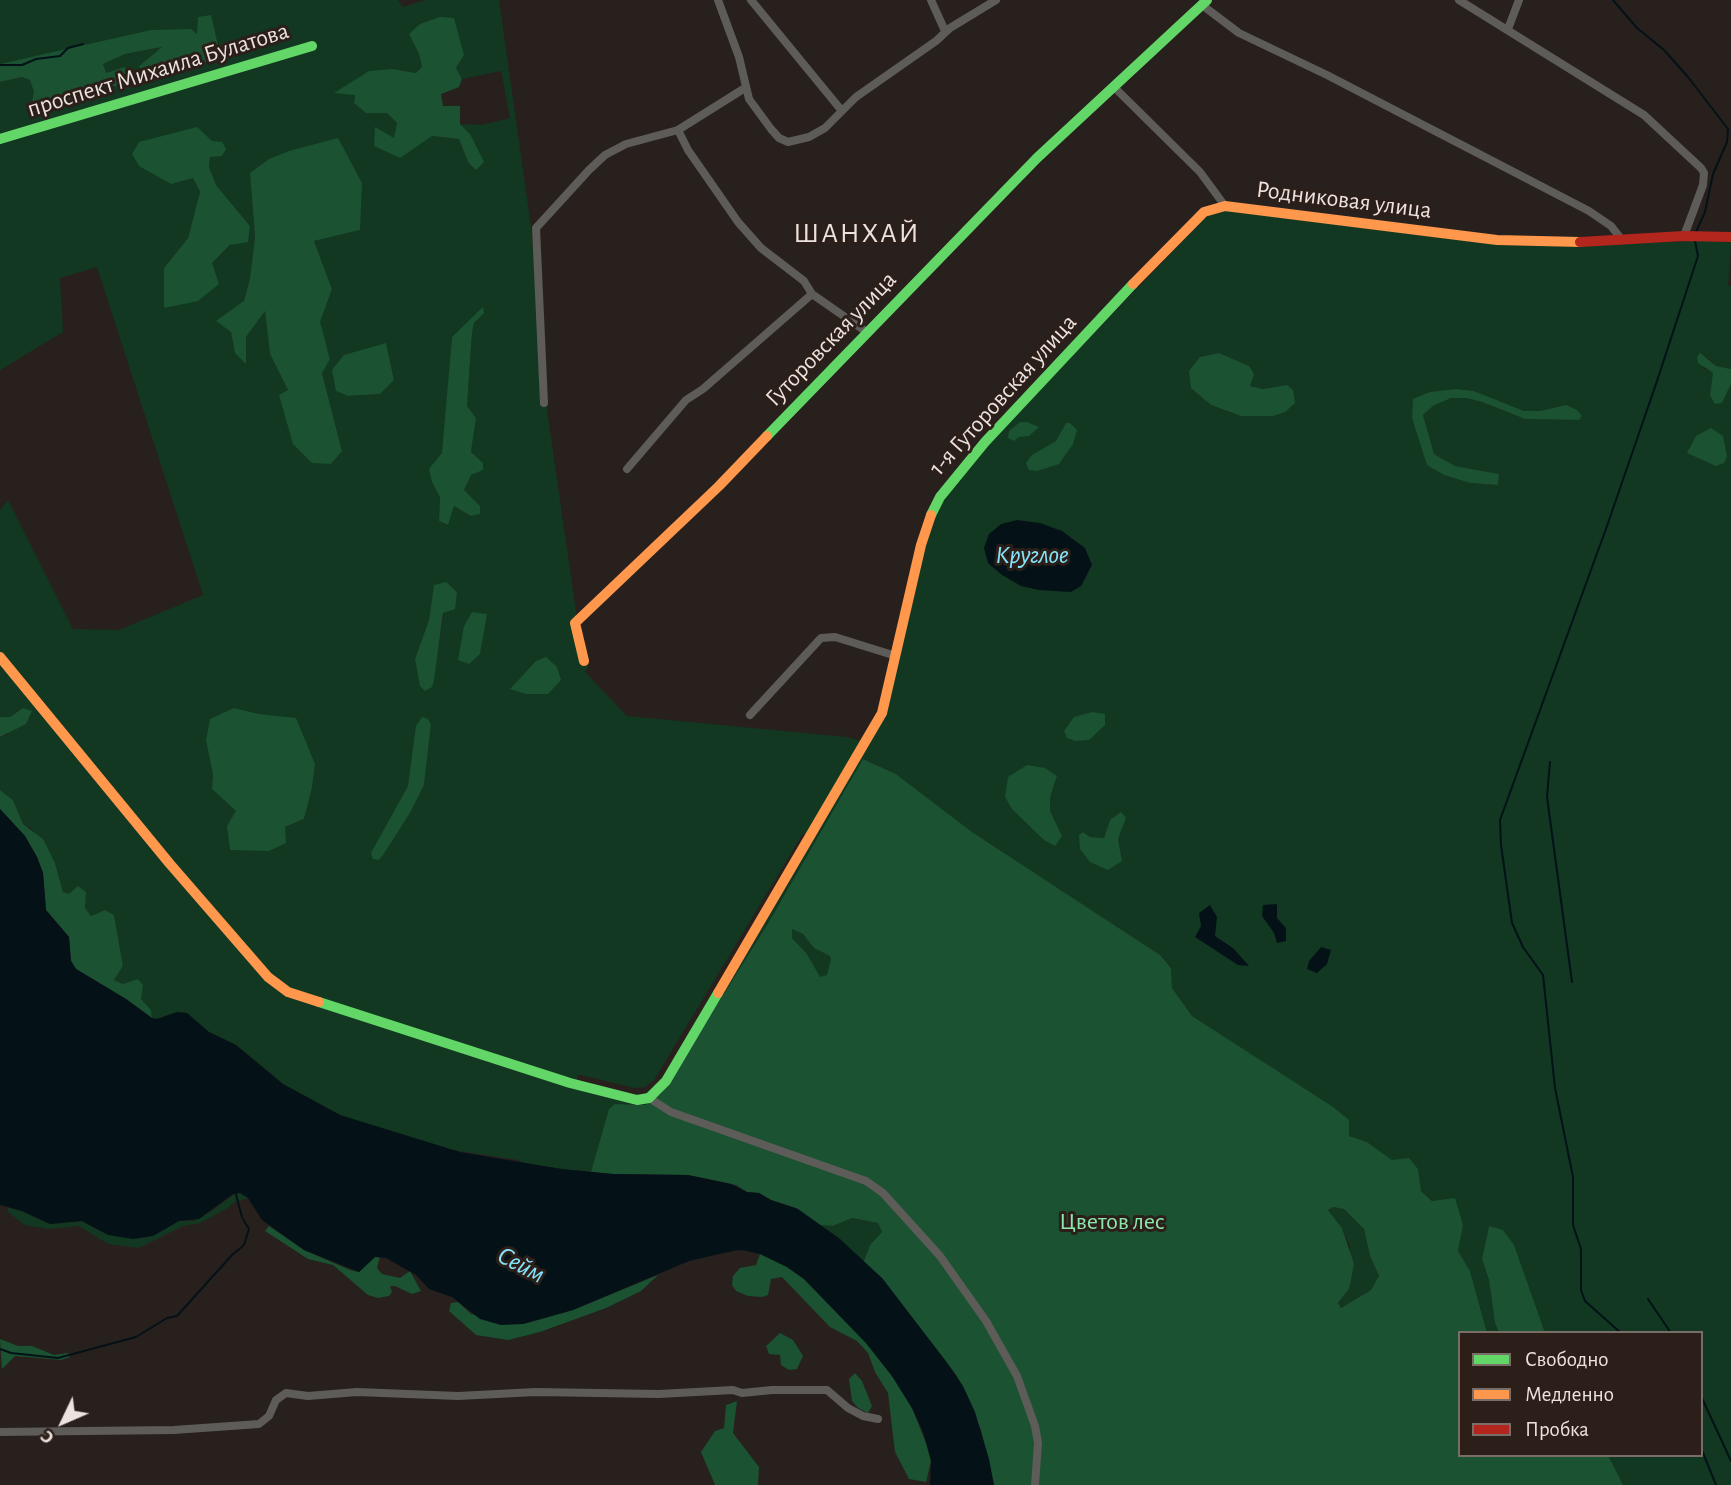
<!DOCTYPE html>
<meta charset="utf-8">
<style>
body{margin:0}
#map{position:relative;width:1731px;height:1485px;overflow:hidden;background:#28201d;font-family:"Alegreya Sans",sans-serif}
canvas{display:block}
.legend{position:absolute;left:1458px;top:1331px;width:245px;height:126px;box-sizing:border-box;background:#2c1f19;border:2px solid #796d68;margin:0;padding:9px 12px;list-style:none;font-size:21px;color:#ece3df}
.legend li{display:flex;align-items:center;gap:14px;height:35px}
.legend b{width:35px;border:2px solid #796d68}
.north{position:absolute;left:28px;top:1387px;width:70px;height:70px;-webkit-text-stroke:5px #2c1f19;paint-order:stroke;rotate:226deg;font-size:19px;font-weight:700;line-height:28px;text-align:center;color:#ece3df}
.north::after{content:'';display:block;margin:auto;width:24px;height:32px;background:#ece3df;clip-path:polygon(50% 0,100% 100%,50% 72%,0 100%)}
</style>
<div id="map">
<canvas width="1731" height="1485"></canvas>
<ul class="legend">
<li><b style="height:9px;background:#63d668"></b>Свободно</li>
<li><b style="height:9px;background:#ff974d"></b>Медленно</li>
<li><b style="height:9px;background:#b3261e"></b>Пробка</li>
</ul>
<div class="north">С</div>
</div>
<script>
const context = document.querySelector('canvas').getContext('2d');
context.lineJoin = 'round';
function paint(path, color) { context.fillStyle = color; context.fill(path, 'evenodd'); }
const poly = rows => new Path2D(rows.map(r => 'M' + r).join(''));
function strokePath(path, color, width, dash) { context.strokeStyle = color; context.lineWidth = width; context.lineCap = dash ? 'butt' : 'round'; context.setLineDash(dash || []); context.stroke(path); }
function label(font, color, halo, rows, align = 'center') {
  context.font = font + ' "Alegreya Sans",sans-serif'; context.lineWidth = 6; context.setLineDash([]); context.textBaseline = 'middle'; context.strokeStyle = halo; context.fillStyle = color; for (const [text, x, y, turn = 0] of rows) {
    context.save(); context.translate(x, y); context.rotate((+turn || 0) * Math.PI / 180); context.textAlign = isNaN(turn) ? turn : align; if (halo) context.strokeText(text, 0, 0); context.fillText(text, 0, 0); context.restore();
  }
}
paint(poly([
 [0,0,398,0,403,7,426,0,499,0,531,227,547,410,578,626,588,667,585,672,627,716,846,737,866,742,882,713,932,507,1015,415,1205,218,1222,209,1566,247,1711,240,1731,243,1728,285,1731,286,1731,369,1716,366,1708,358,1703,368,1713,373,1722,403,1731,384,1731,1485,1623,1485,1608,1455,1701,1455,1701,1333,1545,1333,1489,1226,1482,1259,1489,1280,1495,1323,1499,1333,1487,1333,1470,1271,1458,1251,1463,1225,1421,1191,1418,1169,1401,1160,1392,1160,1367,1142,1349,1136,1250,1055,1192,1016,1172,988,1171,968,1160,955,972,832,896,774,864,759,770,920,662,1093,646,1105,615,1104,591,1172,576,1170,568,1188,518,1160,446,1149,346,1118,283,1084,236,1045,209,1032,187,1013,177,1012,157,1019,152,1018,151,1010,141,999,123,984,114,980,123,966,114,915,105,910,91,916,69,894,63,892,55,863,32,829,23,824,13,800,0,790,0,737,7,735,23,708,10,717,0,717,0,510,8,500,73,629,119,630,203,595,97,267,60,278,63,332,0,370,0,82,22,77,30,80,34,92,61,104,95,88,125,85,105,74,103,64,125,54,163,47,138,67,156,74,165,69,189,67,221,57,197,35,98,43,0,64],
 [409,34,464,55,456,68,462,79,501,71,510,118,482,125,460,124,470,134,468,162,459,139,432,136,375,146,376,128,394,138,397,123,387,113,354,103,355,95,393,69,416,73,422,67,419,54],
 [212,142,209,167,216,185,250,226,212,263,164,268,188,238,200,193,193,178],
 [250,173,360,230,314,241,332,289,319,322,330,358,322,372,342,451,288,390,270,354,265,310,235,353,231,332,244,301,250,278,255,237],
 [484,313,474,323,472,333,467,406,476,418,471,452,482,463,471,475,464,490,480,506,454,506,447,525,439,521,440,497,452,337],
 [386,344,394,379,380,394,348,396],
 [1287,385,1273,416,1241,416,1211,405,1250,386,1263,389],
 [1457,389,1474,391,1524,411,1540,411,1566,405,1579,420,1525,419,1482,402,1466,398,1451,398,1433,406,1423,415,1434,454,1455,466,1499,474,1498,485,1470,483,1444,475,1412,418],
 [434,586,444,612,432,687,415,659,429,620],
 [472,612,486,615,480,654,464,626],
 [234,708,259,714,315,764,312,788,304,819,285,827,236,811,212,789,213,774],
 [431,724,424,785,410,813,379,860,372,853,408,786],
 [1027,765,1057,777,1050,798,1050,811,1062,836],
 [1110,820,1118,839,1122,861,1080,834,1083,832,1090,837,1104,838],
 [806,833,809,834,658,1085,643,1094,635,1095,577,1080,578,1075,581,1075,634,1088,645,1087,654,1080,802,835],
 [792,929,803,934,814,948,830,956,832,959,827,975,820,978,807,954,792,938],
 [236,1193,243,1194,248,1198,234,1202,228,1208,200,1223,183,1226,139,1248,108,1244,79,1226,48,1229,25,1225,9,1213,7,1207,22,1211,50,1224,82,1221,100,1231,179,1221,193,1221,212,1211],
 [1333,1207,1344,1209,1364,1229,1370,1256,1379,1277,1371,1290,1341,1308,1338,1304,1349,1289,1350,1246,1342,1228,1328,1210],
 [852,1218,878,1223,882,1232,870,1245,863,1263,840,1239,820,1225,833,1226]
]), '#123821');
paint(poly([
 [211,15,221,58,189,67,165,69,156,74,138,67,162,47,125,54,103,64,106,73,125,67,129,78,125,85,95,88,61,104,44,106,32,102,34,92,30,80,22,77,0,82,0,64,151,30,191,29,197,34,198,17],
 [440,17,454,18,464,55,456,68,462,79,459,87,441,94,443,106,460,106,460,124,470,134,484,162,476,170,468,162,459,139,432,136,400,158,374,146,375,127,394,138,397,123,387,113,366,113,354,103,355,95,334,93,369,71,393,69,416,73,422,67,419,54,409,34,420,24],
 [197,127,212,141,222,142,226,149,222,156,210,157,209,167,216,185,250,226,248,242,230,245,212,263,219,284,198,301,164,308,164,268,188,238,200,192,193,178,171,184,139,166,132,154,139,142],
 [338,138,362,183,360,230,314,241,332,289,320,322,330,359,322,373,342,451,331,464,312,463,293,444,279,395,288,390,270,354,265,311,246,337,246,364,235,353,231,332,216,321,244,301,250,278,255,237,250,173,269,159,289,151],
 [483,307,484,313,474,323,472,333,467,406,476,418,471,452,483,463,483,470,471,475,464,490,480,506,480,514,471,516,454,506,448,525,439,521,440,497,432,482,429,469,442,453,452,337],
 [386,343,394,380,380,394,348,396,336,391,332,370,344,355],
 [1219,353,1249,366,1254,374,1250,386,1263,389,1287,385,1293,390,1295,403,1285,412,1273,416,1241,416,1211,405,1191,388,1189,371,1200,357],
 [1700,353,1716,366,1731,369,1731,384,1722,403,1715,404,1710,395,1713,373,1698,363,1697,357],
 [1457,389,1474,391,1524,411,1540,411,1566,405,1577,410,1582,416,1579,420,1525,419,1482,402,1466,398,1451,398,1433,406,1423,415,1434,454,1455,466,1499,474,1498,485,1470,483,1444,475,1427,465,1412,418,1413,399,1430,392],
 [1020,422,1027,422,1039,427,1029,436,1019,437,1014,441,1008,438,1009,431],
 [1066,423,1070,423,1077,430,1073,444,1059,464,1037,471,1029,470,1026,463,1032,455,1056,441],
 [1711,428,1723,436,1727,456,1724,463,1716,466,1687,453,1696,436],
 [446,582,457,592,455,609,443,613,434,680,432,687,425,691,420,686,415,659,429,620,434,585],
 [472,612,487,614,480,654,469,664,458,660,464,626],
 [546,657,557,667,561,680,548,694,526,694,510,689,536,661],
 [23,708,32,711,26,724,0,737,0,717,10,717],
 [234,708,259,714,296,718,315,764,312,788,304,819,285,827,286,843,269,851,230,850,227,826,236,811,212,789,213,774,206,740,210,719],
 [1092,712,1105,714,1105,725,1089,740,1075,741,1067,738,1064,731,1074,717],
 [422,717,428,719,431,724,424,785,410,813,383,855,379,860,373,859,371,853,408,786,416,726],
 [863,759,896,774,972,832,1160,955,1171,968,1172,988,1192,1016,1333,1107,1349,1120,1349,1136,1367,1142,1392,1160,1409,1158,1418,1169,1421,1191,1432,1201,1455,1198,1463,1225,1458,1251,1470,1271,1487,1333,1460,1333,1460,1455,1608,1455,1623,1485,994,1485,981,1430,957,1376,882,1278,863,1263,870,1245,882,1232,878,1223,852,1218,833,1226,820,1225,796,1208,771,1200,759,1193,747,1192,736,1185,688,1175,613,1174,591,1172,609,1109,615,1104,645,1105,662,1093,770,920],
 [792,929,803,934,814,948,830,956,831,959,827,975,820,977,807,954,792,938],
 [1333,1207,1344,1209,1364,1229,1370,1256,1379,1276,1371,1290,1341,1308,1338,1303,1349,1289,1354,1264,1342,1228,1328,1210],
 [1027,765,1045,768,1057,776,1050,798,1050,811,1062,836,1055,846,1044,840,1012,809,1005,797,1008,777],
 [0,790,13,800,23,824,43,839,55,863,63,892,69,894,78,886,86,892,85,908,91,916,105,910,114,915,123,966,114,980,123,984,138,979,143,985,141,999,151,1010,152,1018,126,999,76,969,71,961,69,937,46,910,43,873,37,857,25,836,0,809],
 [1121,812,1126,818,1118,839,1122,861,1108,870,1090,862,1080,849,1079,835,1083,832,1090,837,1104,838,1110,820],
 [269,1226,304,1250,350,1270,359,1272,375,1257,380,1256,377,1268,382,1274,400,1278,410,1271,421,1291,412,1294,395,1286,390,1286,392,1292,389,1296,378,1298,368,1295,333,1265,308,1259,265,1231],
 [1489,1226,1503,1230,1514,1245,1545,1333,1499,1333,1495,1323,1489,1280,1482,1259],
 [760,1254,787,1267,804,1279,866,1343,892,1376,912,1408,928,1448,931,1461,926,1482,909,1479,895,1452,888,1393,875,1372,868,1353,857,1341,830,1327,782,1277,771,1279,768,1295,762,1297,748,1296,736,1291,732,1285,733,1276,740,1268,756,1265],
 [658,1275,641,1291,606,1308,540,1332,508,1340,476,1335,449,1311,451,1303,458,1302,471,1314,523,1324,573,1310],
 [780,1333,793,1340,803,1356,797,1369,789,1370,781,1365,780,1355,769,1354,766,1346],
 [0,1339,18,1346,32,1346,54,1355,68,1353,70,1357,61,1360,15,1356,2,1369],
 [855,1373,862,1381,872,1406,868,1413,858,1408,852,1401,849,1379],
 [737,1401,733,1433,759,1467,758,1485,715,1485,701,1452,715,1431,724,1428,726,1405]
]), '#1a5232');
paint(poly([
 [1017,520,1040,523,1062,531,1085,548,1092,565,1081,586,1071,592,1039,590,1021,586,1002,575,988,563,984,548,989,534,1001,524],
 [0,809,25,836,37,857,43,873,46,910,69,937,71,961,76,969,126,999,152,1018,157,1019,177,1012,187,1013,209,1032,236,1045,283,1084,340,1115,460,1152,562,1169,613,1174,688,1175,731,1184,747,1192,759,1193,771,1200,798,1209,840,1239,882,1278,948,1364,963,1386,975,1412,989,1459,994,1485,930,1485,931,1461,923,1432,912,1408,892,1376,866,1343,804,1279,787,1267,760,1254,742,1250,733,1251,689,1261,573,1310,523,1324,501,1325,480,1319,452,1297,429,1289,416,1275,386,1258,375,1257,359,1272,304,1250,262,1220,248,1198,240,1193,233,1194,199,1219,179,1221,153,1236,133,1239,108,1235,82,1221,50,1224,22,1211,0,1205],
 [1277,904,1277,918,1286,928,1286,941,1277,943,1274,933,1262,916,1263,905],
 [1210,905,1217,917,1215,936,1233,948,1249,966,1238,965,1195,937,1201,926,1199,913],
 [1321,947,1331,950,1327,964,1317,973,1307,969,1309,961]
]), '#041218');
strokePath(poly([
 [1613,0,1637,28,1664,50,1688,77,1728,129,1727,142,1713,174,1705,212,1696,232],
 [0,65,22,65,36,59,60,56,68,48,83,44],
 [1550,762,1547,797,1572,982],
 [235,1191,242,1217],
 [1648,1299,1671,1333],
 [1621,1333,1585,1301,1581,1290,1581,1249,1573,1225,1573,1177,1555,1088,1543,975,1523,947,1512,923,1501,845,1500,820,1607,526,1656,384,1698,256,1695,241],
 [0,1349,11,1353,58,1358,136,1337,167,1318,177,1316,232,1255,244,1245,249,1229,243,1219],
 [1701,1396,1731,1461],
 [1701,1448,1716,1485]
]), '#041218', 2);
strokePath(poly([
 [718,0,739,57,749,99,771,129,779,138,788,142,809,137,825,128,856,97,936,41,950,28,996,0],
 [751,0,842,111],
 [931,0,945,31],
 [1459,0,1644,115,1701,168,1704,173,1703,185,1684,236],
 [1202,5,1239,33,1327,75,1589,211,1611,226,1622,240],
 [1508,29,1519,0],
 [1114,87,1200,172,1225,206],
 [745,88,678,130,688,150,738,222,761,248,804,281,812,294,868,333],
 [544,403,536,228,589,170,605,155,626,144,678,130],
 [627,469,686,400,703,389,812,294],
 [750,715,821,638,835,637,896,656],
 [649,1098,671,1112,866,1181,883,1193,940,1256,986,1321,1017,1376,1035,1426,1038,1443,1035,1485],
 [0,1432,174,1430,259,1424,269,1416,276,1400,286,1393,308,1396,357,1392,458,1396,536,1392,659,1394,733,1390,742,1393,772,1390,827,1390,848,1408,863,1416,878,1419]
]), '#5d5c59', 8);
strokePath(poly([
 [0,139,312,46],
 [767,436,1037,158,1207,0],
 [931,515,940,497,985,442,1133,284],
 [319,1002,570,1083,637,1100,649,1098,666,1081,718,993]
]), '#63d668', 10);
strokePath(poly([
 [1133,284,1204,212,1225,206,1497,240,1580,242],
 [0,657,170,864,268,977,288,992,319,1002],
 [584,661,575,623,719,486,767,436],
 [718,993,882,713,921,545,931,515]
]), '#ff974d', 10);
strokePath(poly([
 [1580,242,1684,236,1731,237]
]), '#b3261e', 10);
label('24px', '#ece3df', '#2c1f19', [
 ["проспект Михаила Булатова",158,70,-17],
 ["Родниковая улица",1344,200,7],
 ["Гуторовская улица",831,339,-46],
 ["1-я Гуторовская улица",1003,395,-48]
]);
label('24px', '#8de7ad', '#2c1f19', [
 ["Цветов лес",1112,1222]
]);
label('italic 26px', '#86e5fd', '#2c1f19', [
 ["Круглое",1032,555],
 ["Сейм",521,1265,28]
]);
context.letterSpacing = '2px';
label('28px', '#ece3df', '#2c1f19', [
 ["ШАНХАЙ",857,234]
]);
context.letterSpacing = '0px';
</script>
